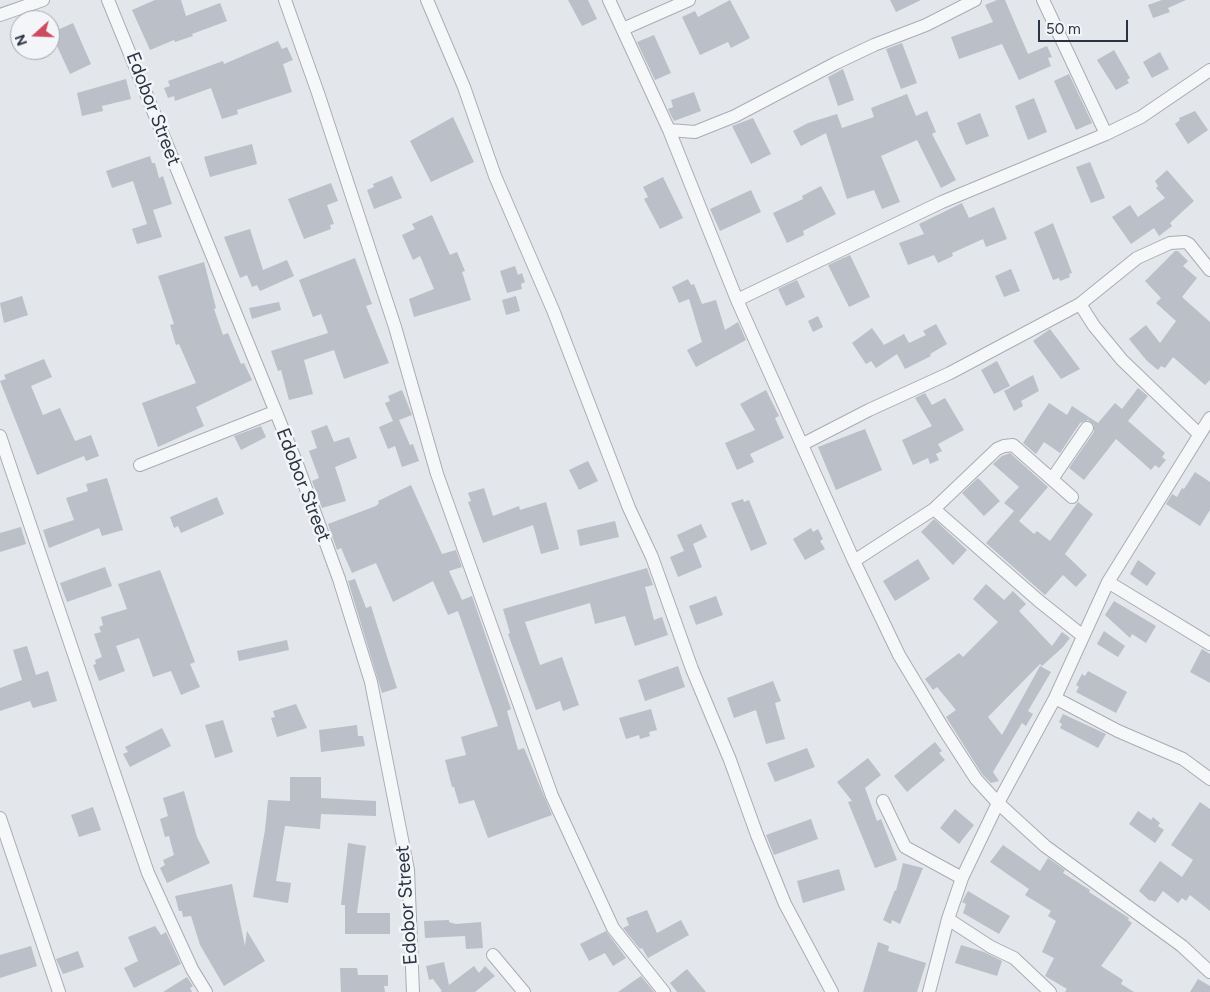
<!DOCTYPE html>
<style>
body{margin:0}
#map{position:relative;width:1210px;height:992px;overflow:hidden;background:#e3e6eb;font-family:Figtree,sans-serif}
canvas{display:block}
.north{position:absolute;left:10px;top:10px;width:50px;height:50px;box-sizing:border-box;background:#f3f5f8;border:1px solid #a3a8b0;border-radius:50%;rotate:250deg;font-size:14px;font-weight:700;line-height:20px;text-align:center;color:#2b3443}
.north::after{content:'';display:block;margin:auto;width:18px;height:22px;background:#cd4b5f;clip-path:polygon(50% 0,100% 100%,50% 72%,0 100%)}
.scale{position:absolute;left:1038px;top:20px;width:90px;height:22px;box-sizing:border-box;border:2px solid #2b3443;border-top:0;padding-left:6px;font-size:15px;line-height:18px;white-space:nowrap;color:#2b3443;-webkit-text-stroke:4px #f3f5f8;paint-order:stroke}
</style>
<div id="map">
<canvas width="1210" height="992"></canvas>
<div class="north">N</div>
<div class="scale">50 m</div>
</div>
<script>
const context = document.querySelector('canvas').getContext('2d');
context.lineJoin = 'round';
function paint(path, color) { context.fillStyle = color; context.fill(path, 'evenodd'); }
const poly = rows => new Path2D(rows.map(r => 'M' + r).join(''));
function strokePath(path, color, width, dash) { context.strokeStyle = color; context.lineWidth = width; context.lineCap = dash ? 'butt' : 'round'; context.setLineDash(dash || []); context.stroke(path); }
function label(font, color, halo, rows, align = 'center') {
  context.font = font + ' Figtree,sans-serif'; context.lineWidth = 5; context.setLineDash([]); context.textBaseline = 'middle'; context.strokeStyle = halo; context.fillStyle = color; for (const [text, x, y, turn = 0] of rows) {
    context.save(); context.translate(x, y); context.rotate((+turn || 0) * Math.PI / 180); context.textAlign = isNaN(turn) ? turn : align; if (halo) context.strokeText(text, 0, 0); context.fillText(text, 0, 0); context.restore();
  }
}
paint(poly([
 [155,0,181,0,186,16,220,3,227,21,192,34,193,36,175,42,174,40,150,50,132,10],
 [568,0,588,0,597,19,582,26],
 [730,0,750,38,731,48,728,42,700,55,682,17,695,11,698,17],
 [890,0,921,0,896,12],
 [997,0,1005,0,1028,54,1047,46,1052,57,1048,58,1051,66,1019,80,1002,44,959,59,951,37,993,22,985,5],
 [1162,0,1186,0,1168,8,1170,12,1153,18,1148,5],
 [73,23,91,64,70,74,51,33],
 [654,35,671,73,655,80,637,42],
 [278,41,282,49,287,47,293,60,283,64,292,92,237,110,238,114,222,119,211,88,175,101,174,96,168,98,164,88,170,86,168,81,223,61,224,64],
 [902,43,917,83,901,89,886,49],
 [1114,50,1130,78,1127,80,1129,83,1116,90,1097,60],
 [1160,52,1169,69,1152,78,1143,62],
 [843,69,854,100,838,106,828,77],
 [1069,74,1092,123,1076,130,1054,81],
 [126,79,131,99,102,106,103,111,82,116,77,93],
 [694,92,701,111,674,121,668,109,673,107,671,100],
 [907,94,916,116,927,111,936,132,932,134,956,180,941,188,917,140,881,156,900,202,882,209,874,190,847,199,826,133,801,146,793,131,808,123,837,114,842,128,874,117,871,108],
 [1034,98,1047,132,1028,140,1015,106],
 [1195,111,1208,130,1188,144,1175,124,1180,120,1179,118],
 [980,113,989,136,966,145,957,123],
 [453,117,474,162,431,182,410,141],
 [753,118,771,154,751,164,732,126],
 [252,144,257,164,210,177,204,157],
 [150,156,152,163,155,163,159,178,163,176,172,204,153,210,162,237,137,244,132,229,147,224,133,181,112,188,106,171],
 [1090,162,1105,198,1091,203,1076,167],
 [1167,170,1194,201,1170,223,1172,226,1159,236,1154,228,1131,244,1112,217,1130,205,1138,217,1165,198,1156,188,1158,186,1155,181],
 [392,176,402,198,374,209,367,190,374,187,373,184],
 [663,177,683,218,660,229,644,199,648,197,643,187],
 [331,183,338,201,327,205,334,224,330,225,331,229,304,239,288,199],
 [821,186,836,214,803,231,804,235,787,243,773,213,803,199,802,196],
 [751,190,761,212,720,231,710,209],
 [962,203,969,218,994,207,1007,239,986,247,983,239,952,253,953,256,938,263,934,255,908,265,899,243,924,234,919,224],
 [432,215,450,255,457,252,465,271,462,272,471,300,414,317,409,299,434,289,420,256,413,260,402,235,415,229,412,224],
 [1053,223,1072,273,1069,274,1070,277,1060,281,1059,278,1053,280,1034,232],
 [250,229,263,270,287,260,294,276,260,291,257,285,252,287,247,275,240,278,224,237],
 [1175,251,1178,251,1188,261,1183,266,1197,278,1182,297,1210,322,1210,380,1205,385,1173,357,1165,368,1161,366,1158,370,1147,361,1129,339,1146,325,1160,343,1176,321,1156,303,1161,298,1145,281],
 [850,255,870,297,849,307,828,265],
 [355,258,372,304,366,306,389,363,344,379,334,350,304,360,313,394,289,400,281,370,278,371,271,351,328,333,321,314,313,317,299,280],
 [204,262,216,308,214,309,223,335,228,333,241,364,244,363,252,380,196,407,204,426,158,447,142,403,196,383,179,344,176,345,170,325,174,324,158,276],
 [515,266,518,275,522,273,525,282,521,284,522,289,507,293,500,271],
 [1011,269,1020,291,1004,297,995,276],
 [688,279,691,285,694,284,702,304,716,300,725,330,738,322,746,340,696,367,687,350,702,342,689,299,679,303,672,287],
 [797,280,805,297,786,306,778,289],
 [22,296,28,315,4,323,0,303],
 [516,296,520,311,506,315,502,300],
 [279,302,281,310,252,319,249,308],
 [818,316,823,327,813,332,808,321],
 [936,324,947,344,930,354,931,356,905,369,897,354,876,368,871,361,866,364,852,343,872,328,884,345,904,334,909,343,926,335,923,331],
 [1050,329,1080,369,1061,379,1033,341],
 [44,359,52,377,31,386,43,415,60,408,75,441,91,435,99,456,86,461,84,456,37,475,0,381,6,379,4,375],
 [997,361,1010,386,994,394,981,370],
 [1033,375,1039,391,1021,401,1023,406,1014,411,1004,391],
 [1138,388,1148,396,1128,421,1165,453,1162,457,1166,460,1159,468,1155,465,1151,470,1116,439,1084,480,1069,468,1094,432,1094,425,1088,420,1080,423,1060,453,1044,442,1036,454,1023,443,1049,403,1067,415,1072,406,1098,423,1115,403,1122,409],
 [402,390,412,415,399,420,410,445,413,444,419,461,402,467,395,446,388,449,379,427,393,421,385,403,390,401,388,396],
 [766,390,779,416,775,418,784,438,750,454,754,462,737,470,725,443,755,430,740,404],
 [925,393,932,405,945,398,964,430,938,444,942,451,936,454,939,460,930,464,928,458,913,465,902,440,932,426,915,398],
 [327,425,334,442,349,437,357,458,335,467,346,501,322,508,312,481,319,478,309,451,317,448,311,431],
 [261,426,266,437,241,450,234,436],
 [865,429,882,470,836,490,818,447],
 [1010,453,1048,487,1019,521,1034,534,1037,531,1050,541,1078,502,1093,514,1065,554,1087,575,1076,587,1063,575,1045,595,986,543,1014,511,1004,503,1019,487,993,464,1002,456],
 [588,461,598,481,579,490,569,470],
 [1195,472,1210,482,1210,510,1200,526,1166,504,1172,494,1177,497,1182,488,1184,489],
 [107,478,123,530,102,536,99,528,49,548,43,530,74,520,66,498,88,491,86,484],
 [978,478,1000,501,984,516,962,493],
 [411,485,442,554,456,550,462,567,449,571,462,600,472,596,511,709,507,711,518,750,524,748,552,815,488,838,474,800,459,804,454,787,452,787,445,760,466,755,461,737,498,726,458,611,448,615,433,581,393,602,376,563,352,573,341,548,337,550,328,524,376,506,379,503,378,501],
 [484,488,493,516,519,506,520,510,546,502,559,549,541,554,533,525,483,543,468,502,471,501,468,493],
 [217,497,224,514,181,533,178,526,174,528,170,517],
 [743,499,744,502,749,500,767,544,751,551,731,503],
 [934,519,967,550,953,565,921,532],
 [615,521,619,537,580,546,577,530],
 [701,524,707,537,693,544,702,567,678,577,670,557,684,551,677,535],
 [21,527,26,544,0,552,0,533],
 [811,528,813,532,818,529,823,539,820,541,825,549,805,560,793,539],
 [918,559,930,579,895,601,883,581],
 [1138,560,1156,573,1147,586,1130,574],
 [105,567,112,586,67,602,60,583],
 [647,568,653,585,645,587,654,620,662,617,668,635,635,646,625,616,595,624,590,603,525,622,540,665,562,657,579,705,563,711,560,701,536,710,508,634,510,633,503,609],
 [160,570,195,662,190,664,200,687,181,695,171,671,153,677,139,638,116,646,125,671,99,681,93,665,96,664,95,660,102,657,94,634,101,632,99,627,103,625,101,617,127,609,118,584],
 [355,579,366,608,371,606,397,688,382,693,348,581],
 [986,584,1004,600,1013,591,1026,604,1019,611,1052,646,1062,632,1070,638,1063,647,1042,666,1040,664,988,717,1002,735,1040,666,1051,672,1028,711,1033,714,1026,726,1022,723,993,772,999,781,991,783,982,774,946,717,956,710,937,687,933,690,925,679,959,653,963,657,998,622,973,599],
 [716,596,723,615,696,625,689,606],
 [1114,601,1156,626,1146,643,1132,634,1130,638,1105,615],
 [1104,631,1125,646,1118,657,1097,644],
 [287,640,289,650,239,661,237,651],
 [27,646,36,675,48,671,57,701,33,708,30,701,0,711,0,688,22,680,13,650],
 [1202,649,1210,654,1210,683,1190,672],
 [678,666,685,687,645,701,638,680],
 [1088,671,1127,692,1116,713,1076,692,1079,687,1076,685,1082,674,1085,676],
 [773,681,781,701,775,703,785,739,766,744,756,710,734,718,727,698],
 [296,704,307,728,277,737,271,718,275,717,273,711],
 [651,709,657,730,649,732,650,736,640,739,639,735,626,739,619,718],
 [1063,714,1106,734,1098,748,1060,728,1062,724,1059,722],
 [223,720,233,752,215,758,205,725],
 [357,725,358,736,363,736,365,746,321,752,319,730],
 [162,728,171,746,130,767,123,754,128,752,125,747],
 [935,742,942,751,939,753,945,760,907,792,894,776],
 [807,748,815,767,775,782,767,763],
 [868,758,881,775,865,788,877,821,881,819,897,860,875,868,848,802,852,801,837,782],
 [290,777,321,777,321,798,376,801,376,816,321,814,320,829,285,826,276,881,291,883,288,903,253,897,265,830,268,800,290,801],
 [184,791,197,837,210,863,167,883,160,868,165,865,163,860,174,855,169,836,165,837,160,819,168,816,163,798],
 [1200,802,1210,809,1210,911,1190,895,1186,901,1182,898,1178,903,1163,891,1155,902,1151,900,1150,901,1139,891,1160,861,1182,877,1193,860,1171,845],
 [93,807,101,830,79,837,71,815],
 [955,809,974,825,959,844,940,828],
 [1138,811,1151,820,1153,817,1160,823,1158,826,1164,830,1155,843,1129,824],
 [811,819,818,839,774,855,766,835],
 [348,843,366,846,357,913,390,913,390,934,345,934,345,905,341,905],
 [1003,845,1040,871,1048,858,1065,870,1063,873,1090,890,1089,892,1129,918,1128,920,1132,923,1101,966,1123,980,1121,984,1134,992,1065,992,1067,989,1045,976,1054,958,1042,952,1056,921,1048,916,1051,911,1025,895,1029,889,990,862],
 [903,863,923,868,900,924,892,920,891,924,883,920,895,890,896,891],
 [839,869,845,890,803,903,797,881],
 [232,884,245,946,247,931,265,961,224,986,200,945,191,916,183,917,182,911,179,911,175,896],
 [968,891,1010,916,999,934,963,913,966,904,962,902],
 [647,910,657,933,681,920,689,935,648,958,642,948,640,949,623,928,629,925,626,918],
 [449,920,449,922,456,924,481,922,483,948,466,949,465,936,425,938,424,921],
 [155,926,161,935,166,932,181,964,134,988,124,968,138,961,128,937],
 [606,931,626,958,613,966,605,953,589,961,580,944],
 [878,942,889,946,888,951,926,963,917,992,863,992],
 [961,945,984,952,1002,961,997,976,955,963],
 [31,946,37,966,0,978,0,955],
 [78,951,84,967,63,974,56,959],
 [444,962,449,985,474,966,479,973,485,966,495,976,475,992,440,992,442,991,433,979,429,980,426,966],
 [340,968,357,968,358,975,388,975,388,986,384,986,385,992,341,992],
 [687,969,706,992,677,992,670,983],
 [641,976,654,992,618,992],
 [187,977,193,986,190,988,192,992,163,992],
 [1198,979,1210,986,1210,992,1190,992]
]), '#babfc8');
const minor = poly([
 [108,0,297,464,339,579,371,682,408,870,413,992],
 [285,0,318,93,395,327,437,474,552,796,613,928,664,992],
 [427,0,464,87,495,176,553,310,629,508,652,557,692,669,730,760,757,835,785,904,832,992],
 [609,0,669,130,737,300,854,561,899,655,943,728,976,779,998,803,1045,846,1182,946,1210,972],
 [1043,0,1106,134],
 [0,15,43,0],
 [623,29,689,0],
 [669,130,695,132,735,116,836,63,874,45,926,25,975,0],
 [737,300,942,202,1106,134,1141,117,1210,70],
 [1080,304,1137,258,1170,243,1185,242,1189,244,1210,270],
 [0,436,148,873,192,969,206,992],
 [803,444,869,410,950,373,1080,304,1094,326,1122,360,1199,434],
 [140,465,274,412],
 [1052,479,1087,428],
 [934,509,997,449,1004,446,1013,445,1072,497],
 [854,561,934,509,1039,601,1083,636],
 [1108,582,1210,644],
 [1055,698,1118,731,1183,759,1210,779],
 [883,801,905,847,962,878],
 [0,818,59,992],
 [948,919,991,947,1014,958,1050,992],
 [493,955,524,992],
 [929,992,948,919,962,878,998,803,1055,698,1108,582,1210,418]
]);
strokePath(minor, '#a8adb5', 14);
strokePath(minor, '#f6f7f9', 12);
label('19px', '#2b3443', '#f3f5f8', [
 ["Edobor Street",153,109,69],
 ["Edobor Street",303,485,69],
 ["Edobor Street",407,905,-94]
]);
</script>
